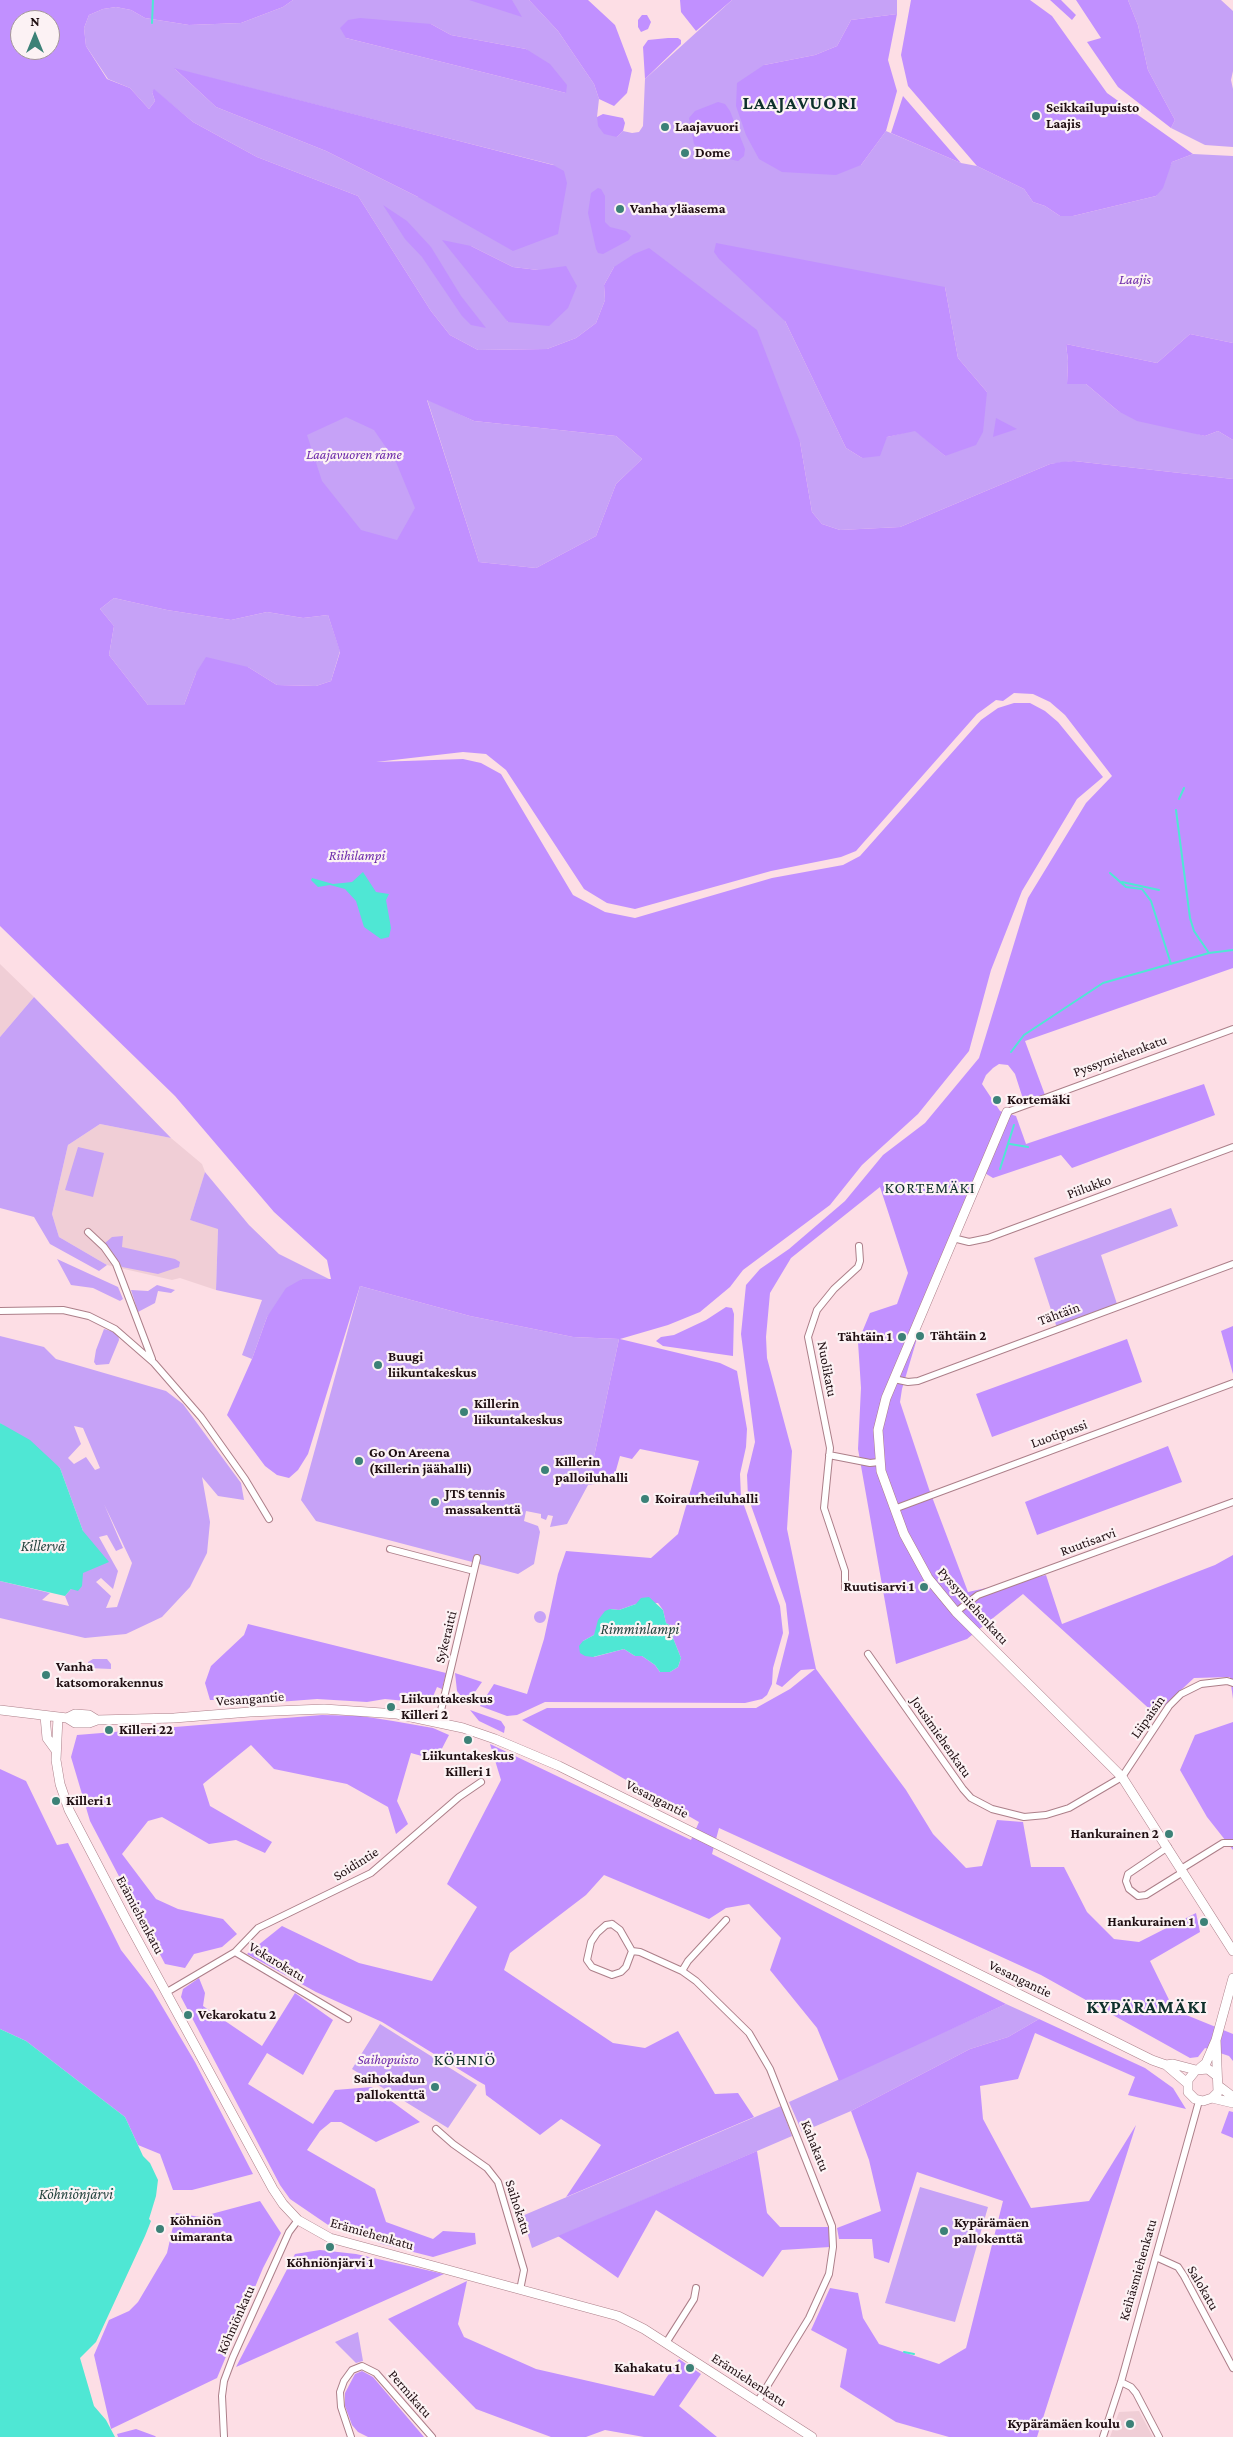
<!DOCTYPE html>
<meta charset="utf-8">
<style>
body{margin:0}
#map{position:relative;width:1233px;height:2437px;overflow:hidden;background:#fddee5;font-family:"Crimson Pro",serif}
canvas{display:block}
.north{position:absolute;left:10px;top:10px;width:50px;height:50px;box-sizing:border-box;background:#fcf2f4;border:1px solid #a4979a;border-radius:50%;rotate:0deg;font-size:14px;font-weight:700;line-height:20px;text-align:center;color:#1f0e12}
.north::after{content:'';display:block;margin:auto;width:18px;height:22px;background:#3c8177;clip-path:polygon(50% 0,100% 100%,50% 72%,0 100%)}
</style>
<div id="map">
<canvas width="1233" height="2437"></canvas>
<div class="north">N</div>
</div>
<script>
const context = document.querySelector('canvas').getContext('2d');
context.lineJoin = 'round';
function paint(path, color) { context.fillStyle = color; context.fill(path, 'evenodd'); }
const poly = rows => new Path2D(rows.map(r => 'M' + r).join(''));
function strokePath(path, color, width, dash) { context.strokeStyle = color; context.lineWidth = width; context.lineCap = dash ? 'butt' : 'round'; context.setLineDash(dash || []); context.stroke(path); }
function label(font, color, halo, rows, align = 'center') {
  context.font = font + ' "Crimson Pro",serif'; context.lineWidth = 4.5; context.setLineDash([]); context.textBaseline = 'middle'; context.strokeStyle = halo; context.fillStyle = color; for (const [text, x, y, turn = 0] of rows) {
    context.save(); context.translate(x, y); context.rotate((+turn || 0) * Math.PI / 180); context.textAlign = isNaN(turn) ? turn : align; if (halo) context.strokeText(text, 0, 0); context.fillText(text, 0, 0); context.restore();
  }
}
paint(poly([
 [0,964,34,997,0,1037],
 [100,1124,171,1138,202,1164,205,1172,190,1220,218,1228,216,1290,180,1278,172,1280,107,1265,59,1237,52,1214,68,1145],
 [1139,2411,1153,2437,1110,2437,1119,2412]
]), '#f0ced6');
paint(poly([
 [293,0,529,0,558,31,594,84,599,99,597,117,617,137,623,131,632,133,639,132,643,126,645,79,732,0,897,0,897,14,851,20,837,46,815,55,764,65,861,165,886,131,961,163,977,166,1024,189,1033,202,1045,206,1060,216,1073,216,1156,196,1172,162,1193,154,1233,156,1233,343,1190,334,1157,363,1066,344,1068,361,1067,384,1086,384,1118,411,1205,436,1218,431,1233,440,1233,479,1074,461,1050,464,900,527,840,530,822,524,812,512,800,442,614,267,604,285,605,300,596,323,576,338,547,349,478,350,450,335,431,311,358,196,257,157,193,122,154,90,152,92,155,101,149,109,130,88,108,79,86,46,84,28,89,15,103,9,116,7,131,10,145,18,189,25,241,23,283,7],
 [431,24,451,35,526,49,566,93,346,38],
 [175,69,554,165,418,197,326,151,216,107],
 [471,246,513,267,538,270,508,322],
 [945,287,958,358,987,392,945,456,915,430,887,437,862,458,846,448,785,321],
 [1128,0,1221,0,1233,11,1233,71,1231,80,1233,89,1233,147,1205,145,1171,128,1175,120,1148,70,1138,25],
 [397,381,443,558,338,553,294,431],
 [427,399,474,421,616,436,642,459,616,484,596,536,536,568,479,562],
 [114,598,167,610,231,620,267,612,303,618,328,615,340,651,331,681,316,686,277,685,248,667,196,673,184,705,148,705,109,655,114,626,100,609],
 [34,997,171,1138,100,1124,68,1145,52,1214,59,1237,107,1265,99,1271,50,1244,34,1217,0,1208,0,1037],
 [78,1147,104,1153,93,1197,65,1190],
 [205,1172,249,1225,279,1254,331,1280,302,1279,267,1317,252,1359,242,1355,262,1300,216,1290,218,1229,190,1220],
 [1171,1208,1178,1226,1101,1255,1117,1304,1057,1328,1034,1258],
 [123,1236,122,1247,175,1259,180,1262,179,1267,158,1274,122,1267,105,1243,112,1237],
 [57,1259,118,1287,123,1299,120,1301,93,1288,71,1285],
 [157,1285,175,1290,171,1293,158,1291,155,1303,138,1312,131,1290,148,1291],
 [360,1286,470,1316,573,1337,619,1339,588,1485,567,1524,550,1527,553,1516,548,1515,546,1520,541,1518,541,1514,526,1511,524,1521,538,1526,540,1532,534,1564,518,1574,316,1521,301,1500],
 [104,1329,118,1333,119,1340,109,1364,96,1365,94,1362,96,1350],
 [0,1336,44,1347,56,1359,166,1391,183,1404,241,1483,244,1500,218,1496,202,1477,210,1522,207,1553,190,1587,162,1617,126,1634,85,1638,0,1618,0,1581,50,1593,42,1600,69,1606,65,1596,71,1589,83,1531,60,1468,0,1423],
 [74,1426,83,1428,100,1468,95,1470,86,1457,74,1464,68,1458,81,1444],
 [104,1504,132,1563,117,1607,106,1608,111,1596,96,1582,101,1578,113,1589,118,1571,99,1537,107,1535,116,1551,123,1548],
 '534 1617a6 6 0 1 1 12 0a6 6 0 1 1-12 0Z',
 [93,1659,107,1659,111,1664,111,1669,88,1668,88,1662],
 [1006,2004,1039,2019,1008,2037,970,2049,851,2111,802,2132,789,2102],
 [380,2024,477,2085,448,2128,352,2069],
 [781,2106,792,2136,532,2248,522,2216],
 [920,2187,988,2207,955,2322,885,2303],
 [358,2332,363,2361,356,2363,335,2342]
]), '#c6a2f7');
paint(poly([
 [0,0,293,0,283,7,241,23,189,25,145,18,131,10,116,7,103,9,89,15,84,28,86,46,107,79,130,88,149,109,155,101,152,92,154,89,193,122,257,157,358,196,431,311,450,335,478,350,547,349,576,338,596,323,605,300,604,285,614,267,634,254,649,248,757,330,800,442,812,512,822,524,840,530,900,527,1050,464,1061,462,1074,461,1233,479,1233,968,1025,1041,1045,1095,1024,1102,1015,1074,1008,1065,999,1064,993,1068,986,1075,982,1084,1000,1111,1016,1116,1026,1144,1204,1084,1215,1115,1072,1168,1061,1155,993,1178,978,1169,940,1261,902,1389,900,1402,929,1489,968,1592,1046,1575,1062,1624,1215,1565,1233,1555,1233,1699,1230,1677,1194,1678,1155,1714,1023,1594,967,1639,896,1664,858,1449,861,1388,858,1342,870,1313,897,1304,908,1273,880,1187,791,1258,770,1293,766,1337,767,1358,792,1451,787,1529,816,1669,906,1790,933,1834,966,1868,982,1866,997,1820,1023,1822,1031,1867,1064,1867,1087,1912,1114,1939,1139,1942,1196,1913,1200,1932,1150,1961,1174,2010,1233,2034,1233,2061,1229,2056,1205,2048,1198,2057,1190,2058,1041,1975,719,1828,712,1854,1006,2004,839,2081,817,2028,770,1970,781,1938,749,1904,726,1908,709,1919,604,1875,586,1895,510,1953,504,1970,613,2043,645,2048,678,2031,715,2094,738,2093,754,2117,566,2197,601,2145,561,2119,540,2135,486,2095,485,2085,478,2081,382,2022,316,1992,247,1954,282,1926,359,1963,432,1981,477,1907,447,1884,501,1780,490,1744,691,1840,699,1822,522,1720,547,1708,756,1708,790,1689,815,1669,801,1670,782,1687,776,1684,789,1633,786,1604,748,1497,747,1475,755,1442,741,1334,746,1285,760,1269,789,1249,845,1201,883,1155,925,1123,979,1058,1028,898,1086,803,1112,776,1065,715,1050,702,1033,694,1014,693,1003,701,996,700,977,714,856,851,841,857,771,871,635,909,607,903,584,889,506,770,486,754,463,752,376,762,463,759,481,763,501,774,573,895,605,912,635,918,772,878,843,865,860,856,981,720,998,708,1014,703,1030,703,1045,711,1058,722,1103,777,1077,799,1022,891,991,970,969,1051,918,1114,862,1165,830,1205,743,1270,730,1287,700,1312,668,1325,620,1339,720,1363,737,1371,747,1429,746,1447,740,1474,741,1497,780,1606,783,1633,773,1668,772,1684,767,1695,762,1699,745,1703,545,1702,517,1715,507,1716,480,1706,494,1684,527,1694,544,1639,558,1574,566,1551,651,1558,678,1534,699,1461,640,1449,632,1459,620,1456,613,1481,588,1485,619,1339,573,1337,470,1316,360,1286,308,1454,298,1470,289,1478,277,1475,265,1466,227,1415,252,1359,267,1317,286,1288,302,1279,331,1279,327,1260,274,1212,175,1096,0,926],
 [20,20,50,20,50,50,20,50],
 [427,400,474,421,616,436,642,459,616,484,596,536,536,568,479,562],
 [346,417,374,430,396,462,415,508,397,540,361,530,322,481,307,435],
 [114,598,167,610,231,620,267,612,303,618,328,615,340,652,331,681,316,686,277,685,248,667,206,657,196,673,184,705,148,705,109,655,114,626,100,609],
 [658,1603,663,1610,666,1623,674,1628,673,1638,681,1658,678,1667,670,1672,660,1672,655,1665,642,1656,635,1656,624,1649,594,1657,583,1641,594,1635,610,1609,619,1610,636,1604],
 [469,0,512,0,522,17],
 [529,0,588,0,615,25,632,70,627,93,614,106,599,99,594,84,558,31],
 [680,0,732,0,696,31,681,12],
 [911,0,1030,0,1052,16,1107,93,1193,154,1172,162,1163,188,1156,196,1073,216,1060,216,1045,206,1033,202,1024,189,977,166,908,86,901,55],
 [1050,0,1061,0,1076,15,1072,20],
 [1076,0,1128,0,1138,25,1148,70,1175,120,1171,128,1118,87,1087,42,1101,38],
 [897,14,888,60,897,91,886,131,861,165,836,175,782,172,759,159,746,135,736,106,737,83,764,65,815,55,837,46,851,20],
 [642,15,647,15,651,22,648,29,641,32,638,27,638,20],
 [360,18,431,24,451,35,526,49,550,64,567,85,566,93,346,38,340,28,348,20],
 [668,38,678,38,681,40,681,44,645,79,643,47,648,40],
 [174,68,553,165,564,171,567,183,558,234,513,251,418,197,326,151,216,107],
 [903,96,961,163,891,133],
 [718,102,725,104,730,111,745,149,744,156,738,161,716,156,699,150,694,144,689,118,695,111],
 [603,114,623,118,625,123,623,131,617,137,604,134,598,126,597,117],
 [598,188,601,189,605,196,605,222,610,227,626,231,631,236,629,240,603,254,598,253,596,249,588,213,591,193],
 [383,205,407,221,431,247,461,296,486,328,471,325,462,316,422,257,405,239],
 [442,240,471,246,513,267,538,270,566,266,577,286,568,308,549,326,508,322],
 [716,243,945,287,958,358,987,392,983,432,976,445,945,456,915,431,887,437,880,456,862,458,846,448,785,321,719,259,714,252],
 [1190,334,1233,343,1233,440,1218,431,1205,436,1137,421,1118,411,1086,384,1067,384,1068,361,1066,344,1157,363],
 [996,418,1017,429,993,437],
 [726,1307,732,1308,734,1314,733,1356,663,1346,656,1341,661,1337,674,1335,706,1320],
 [1233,1326,1233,1374,1221,1331],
 [1127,1339,1142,1382,992,1437,976,1394],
 [1168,1446,1182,1482,1037,1535,1025,1502],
 [248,1624,446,1673,442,1689,437,1687,432,1699,426,1703,385,1699,367,1702,317,1699,239,1705,222,1700,210,1700,205,1683,211,1666,244,1635],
 [455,1673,482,1682,468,1702,464,1700,457,1691],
 [470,1710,501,1721,505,1727,504,1733,479,1721],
 [322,1715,361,1716,393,1721,433,1728,449,1735,436,1760,411,1753,397,1801,408,1824,396,1834,388,1807,347,1784,274,1769,251,1745,203,1784,210,1806,272,1842,265,1853,236,1840,209,1844,162,1817,148,1821,122,1854,156,1899,178,1909,223,1919,237,1934,222,1947,194,1954,185,1968,165,1964,90,1821,71,1757,77,1735],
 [1233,1722,1233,1850,1207,1817,1180,1770,1195,1735],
 [0,1769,26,1781,57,1845,68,1843,121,1950,153,1991,195,2062,253,2174,192,2190,173,2190,160,2154,138,2145,125,2117,26,2041,0,2029],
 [199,1978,205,1993,203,2006,262,2046,295,1993,333,2020,303,2075,267,2053,248,2084,313,2124,335,2090,372,2087,420,2122,376,2142,341,2122,331,2122,320,2131,307,2150,375,2189,386,2222,433,2239,443,2231,475,2233,476,2244,433,2257,382,2244,353,2232,334,2229,290,2199,280,2185,181,1997,183,1989],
 [1039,2019,1145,2068,1173,2088,1186,2109,1128,2095,1135,2077,1035,2033,1018,2079,980,2086,983,2119,1031,2208,1089,2201,1136,2125,1037,2437,949,2437,896,2422,840,2387,847,2349,811,2330,830,2288,858,2293,863,2318,879,2344,939,2364,966,2348,1003,2201,917,2172,889,2263,874,2258,872,2239,839,2239,837,2228,881,2211,869,2160,851,2111,970,2049,1008,2037],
 [1229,2111,1233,2112,1233,2138,1221,2133],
 [757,2151,767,2213,780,2227,829,2227,830,2247,782,2250,763,2277,656,2210,618,2278,558,2236],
 [260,2201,281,2233,263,2268,217,2378,111,2429,94,2355,109,2320,129,2311,138,2302,167,2253,176,2213,200,2217],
 [320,2250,356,2254,444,2274,236,2367,295,2254],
 [467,2281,458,2324,464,2337,536,2369,654,2396,679,2359,701,2374,679,2406,717,2437,644,2437,605,2430,586,2437,551,2437,476,2409,388,2319],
 [362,2371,373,2377,424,2437,368,2437,358,2432,352,2425,345,2406,345,2393,355,2374],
 [136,2429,155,2436,156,2437,118,2437,117,2434]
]), '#c190ff');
paint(poly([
 [363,872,376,892,389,894,386,900,391,928,389,937,381,939,364,927,356,901,345,889,330,885,318,887,311,880,312,878,333,884,352,882],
 [0,1423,30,1440,60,1468,83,1531,109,1562,83,1573,82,1586,78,1591,71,1589,65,1596,0,1581],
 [649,1597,663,1610,666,1623,674,1628,673,1638,681,1658,678,1667,670,1672,660,1672,655,1665,642,1656,635,1656,624,1649,593,1657,585,1656,580,1653,579,1646,583,1641,594,1635,598,1620,605,1611,610,1609,619,1610,636,1604,641,1598],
 [0,2029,26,2041,125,2117,143,2156,150,2163,158,2180,156,2196,149,2219,151,2221,145,2236,96,2342,80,2358,94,2406,106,2420,115,2437,0,2437]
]), '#4fe7d4');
strokePath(poly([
 [152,23,153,0],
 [1179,799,1184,788],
 [1176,810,1190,918,1194,931,1209,953],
 [1110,873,1126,887,1142,889,1151,901,1171,964],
 [1122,882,1159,890],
 [1011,1052,1024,1035,1103,983,1209,953,1233,950],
 [1010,1144,1028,1147],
 [1000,1169,1014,1125],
 [904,2352,914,2354]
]), '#4fe7d4', 2);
const street = poly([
 [1007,1112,1233,1029],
 [88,1232,104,1247,116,1264,152,1359],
 [953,1238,969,1242,988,1238,1233,1147],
 [0,1311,63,1310,89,1316,115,1329,154,1363,201,1417,245,1479,269,1519],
 [894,1379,908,1382,918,1381,1233,1264],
 [829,1455,870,1463,879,1462],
 [894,1509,1233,1383],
 [390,1549,474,1571],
 [845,1588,845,1571,824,1508,830,1448,808,1337,817,1310,834,1289,858,1267,860,1261,859,1246],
 [956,1612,978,1595,1233,1502],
 [868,1654,963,1789,971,1798,992,1809,1024,1817,1046,1815,1069,1808,1122,1777,1169,1706,1181,1694,1201,1684,1227,1681,1233,1683],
 [438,1723,477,1558],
 [1168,1847,1128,1874,1126,1881,1129,1889,1138,1896,1146,1895,1183,1872],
 [1181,1869,1223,1843,1233,1843],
 [612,1924,620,1930,632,1951,626,1967,621,1972,612,1975,592,1967,587,1960,591,1942,597,1933,606,1925,612,1924],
 [632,1951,640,1952,682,1971,696,1981,749,2033,770,2069,832,2226,833,2247,829,2274,809,2318,758,2401],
 [235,1952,258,1928,371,1873,459,1797,481,1782],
 [682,1971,688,1961,726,1920],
 [167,1992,235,1952,348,2019],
 [436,2129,453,2144,487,2168,498,2182,524,2270,520,2290],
 [1156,2257,1178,2267,1184,2276,1233,2368],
 [666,2343,694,2299,696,2288],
 [1121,2382,1131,2387,1136,2393,1159,2437],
 [224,2437,222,2396,224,2381,233,2357,289,2232,298,2220],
 [351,2437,341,2407,340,2392,344,2381,352,2370,362,2366,376,2373,432,2437],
 [1103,2437,1121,2382,1199,2101]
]);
const secondary = poly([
 [1007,1112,886,1398,878,1430,881,1471,904,1534,928,1578,956,1612,1122,1777,1233,1951],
 [0,1710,67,1718,75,1723,89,1723,97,1720,174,1718,250,1712,324,1709,397,1714,463,1728,495,1739,559,1766,1152,2060,1166,2065,1173,2064,1196,2070],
 [45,1716,47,1738,55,1749],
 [58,1717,56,1760,60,1784,69,1810,125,1917,273,2189,283,2204,298,2220,330,2238,618,2316,644,2329,812,2437],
 [67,1718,75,1714,89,1715,97,1720],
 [1216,2040,1218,2092,1212,2098,1203,2101,1195,2099,1188,2092,1188,2080,1196,2070,1208,2069,1217,2076],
 [1166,2065,1187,2083],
 [1200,2068,1206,2063,1216,2040,1233,1978],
 [1220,2087,1233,2097],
 [1212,2098,1233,2103]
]);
strokePath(street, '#ac7f89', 8);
strokePath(secondary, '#ac7f89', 10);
strokePath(street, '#fff', 6);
strokePath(secondary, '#fff', 9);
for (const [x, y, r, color] of [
 [1036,116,5,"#3c8177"],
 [665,127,5,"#3c8177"],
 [685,153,5,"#3c8177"],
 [620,209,5,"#3c8177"],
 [997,1100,5,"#3c8177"],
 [920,1336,5,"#3c8177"],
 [902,1337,5,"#3c8177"],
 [378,1365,5,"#3c8177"],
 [464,1412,5,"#3c8177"],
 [359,1461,5,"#3c8177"],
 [545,1470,5,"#3c8177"],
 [645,1499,5,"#3c8177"],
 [435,1502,5,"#3c8177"],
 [924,1587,5,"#3c8177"],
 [46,1675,5,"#3c8177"],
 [391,1707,5,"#3c8177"],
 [109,1730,5,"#3c8177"],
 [468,1740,5,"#3c8177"],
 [56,1801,5,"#3c8177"],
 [1169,1834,5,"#3c8177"],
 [1204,1922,5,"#3c8177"],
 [188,2015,5,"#3c8177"],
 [435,2087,5,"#3c8177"],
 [160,2229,5,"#3c8177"],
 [944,2231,5,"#3c8177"],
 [330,2247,5,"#3c8177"],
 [690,2368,5,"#3c8177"],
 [1130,2424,5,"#3c8177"]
]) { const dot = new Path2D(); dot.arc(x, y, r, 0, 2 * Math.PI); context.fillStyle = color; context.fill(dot); strokePath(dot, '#fcf2f4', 2); }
label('bold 14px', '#1f0e12', '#fcf2f4', [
 ["Seikkailupuisto",1046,108],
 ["Laajis",1046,124],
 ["Laajavuori",675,127],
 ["Dome",695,153],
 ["Vanha yläasema",630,209],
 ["Kortemäki",1007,1100],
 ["Tähtäin 2",930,1336],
 ["Tähtäin 1",892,1337,"right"],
 ["Buugi",388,1357],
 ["liikuntakeskus",388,1373],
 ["Killerin",474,1404],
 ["liikuntakeskus",474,1420],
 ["Go On Areena",369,1453],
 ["(Killerin jäähalli)",369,1469],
 ["Killerin",555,1462],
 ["palloiluhalli",555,1478],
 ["JTS tennis",445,1494],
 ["massakenttä",445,1510],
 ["Koiraurheiluhalli",655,1499],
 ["Ruutisarvi 1",914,1587,"right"],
 ["Vanha",56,1667],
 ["katsomorakennus",56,1683],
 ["Liikuntakeskus",401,1699],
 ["Killeri 2",401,1715],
 ["Killeri 22",119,1730],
 ["Liikuntakeskus",468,1756,"center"],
 ["Killeri 1",468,1772,"center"],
 ["Killeri 1",66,1801],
 ["Hankurainen 2",1159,1834,"right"],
 ["Hankurainen 1",1194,1922,"right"],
 ["Vekarokatu 2",198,2015],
 ["Saihokadun",425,2079,"right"],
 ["pallokenttä",425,2095,"right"],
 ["Köhniön",170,2221],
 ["uimaranta",170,2237],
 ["Kypärämäen",954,2223],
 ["pallokenttä",954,2239],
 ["Köhniönjärvi 1",330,2263,"center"],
 ["Kahakatu 1",680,2368,"right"],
 ["Kypärämäen koulu",1120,2424,"right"]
], 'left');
label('italic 14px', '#6d2aaa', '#fcf2f4', [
 ["Laajis",1135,280],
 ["Laajavuoren räme",354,455],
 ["Riihilampi",357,856],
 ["Saihopuisto",388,2060]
]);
label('14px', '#1f0e12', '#fcf2f4', [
 ["Pyssymiehenkatu",1120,1056,-20],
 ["Piilukko",1089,1187,-20],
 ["Tähtäin",1059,1314,-20],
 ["Nuolikatu",827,1369,79],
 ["Luotipussi",1059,1434,-20],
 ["Ruutisarvi",1088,1542,-20],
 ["Pyssymiehenkatu",973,1606,48],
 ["Sykeraitti",446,1637,-76],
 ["Vesangantie",250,1699,-4],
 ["Liipaisin",1148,1717,-55],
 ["Jousimiehenkatu",941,1737,55],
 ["Vesangantie",657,1799,27],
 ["Soidintie",356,1864,-32],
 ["Erämiehenkatu",140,1915,62],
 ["Vekarokatu",277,1962,31],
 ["Vesangantie",1020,1979,26],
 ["Kahakatu",815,2146,68],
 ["Saihokatu",518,2207,72],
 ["Erämiehenkatu",372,2234,16],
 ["Keihäsmiehenkatu",1138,2270,-74],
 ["Salokatu",1203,2288,60],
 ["Köhniönkatu",236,2320,-66],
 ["Erämiehenkatu",749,2380,33],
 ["Permikatu",410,2394,49]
]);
label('italic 15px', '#1f3f3a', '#fcf2f4', [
 ["Killervä",43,1546],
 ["Rimminlampi",640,1629],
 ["Köhniönjärvi",76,2194]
]);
context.letterSpacing = '1px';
label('16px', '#0e302b', '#fcf2f4', [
 ["KORTEMÄKI",930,1188],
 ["KÖHNIÖ",465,2060]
]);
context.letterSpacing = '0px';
context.letterSpacing = '1px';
label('bold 19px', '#0e302b', '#fcf2f4', [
 ["LAAJAVUORI",800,103],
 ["KYPÄRÄMÄKI",1147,2007]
]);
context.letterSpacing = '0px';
</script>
